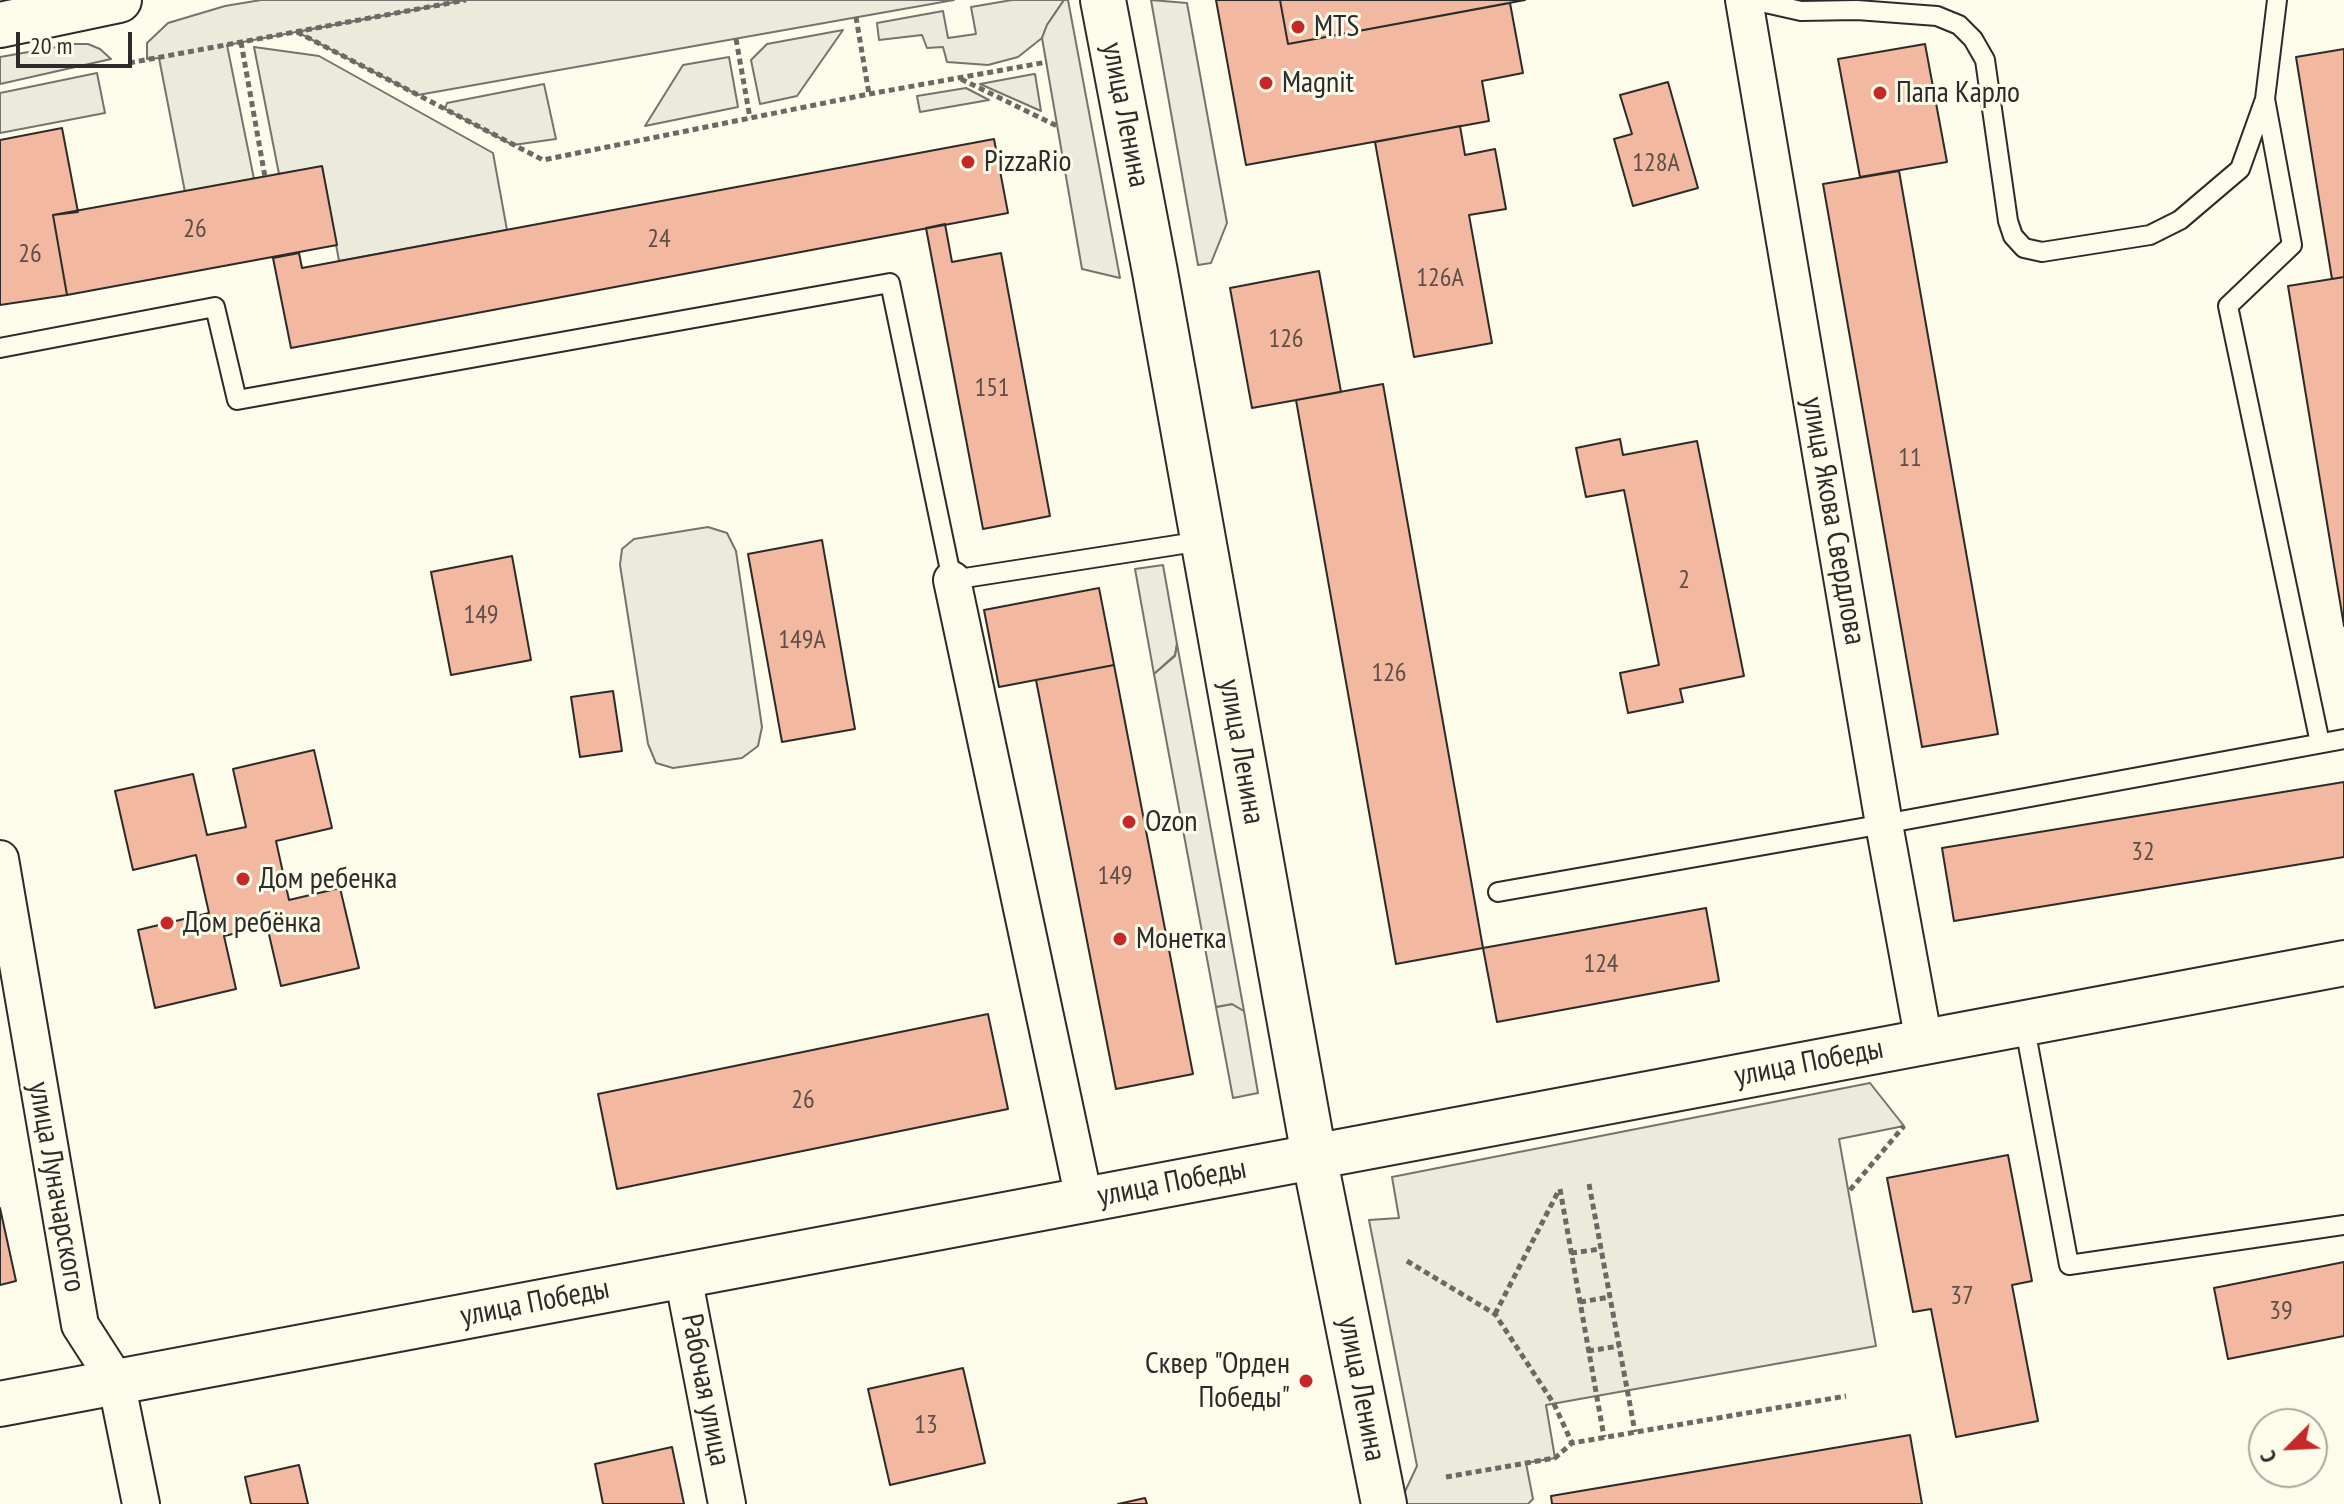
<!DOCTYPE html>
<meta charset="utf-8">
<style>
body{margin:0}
#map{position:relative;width:2344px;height:1504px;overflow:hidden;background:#fdfbea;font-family:"PT Sans Narrow",sans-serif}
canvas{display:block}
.north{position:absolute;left:2248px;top:1408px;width:80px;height:80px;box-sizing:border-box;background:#fdfbea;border:2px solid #a9a89e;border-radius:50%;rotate:246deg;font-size:22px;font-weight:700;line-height:32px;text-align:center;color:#2b2b2b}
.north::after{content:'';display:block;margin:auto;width:28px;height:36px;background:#c62828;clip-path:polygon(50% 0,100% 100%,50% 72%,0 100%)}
.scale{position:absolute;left:16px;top:32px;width:116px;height:36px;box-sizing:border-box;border:4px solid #2b2b2b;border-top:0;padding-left:10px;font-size:24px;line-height:28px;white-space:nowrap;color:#2b2b2b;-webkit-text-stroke:6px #fdfbea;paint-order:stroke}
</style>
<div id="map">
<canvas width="2344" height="1504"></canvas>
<div class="north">С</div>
<div class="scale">20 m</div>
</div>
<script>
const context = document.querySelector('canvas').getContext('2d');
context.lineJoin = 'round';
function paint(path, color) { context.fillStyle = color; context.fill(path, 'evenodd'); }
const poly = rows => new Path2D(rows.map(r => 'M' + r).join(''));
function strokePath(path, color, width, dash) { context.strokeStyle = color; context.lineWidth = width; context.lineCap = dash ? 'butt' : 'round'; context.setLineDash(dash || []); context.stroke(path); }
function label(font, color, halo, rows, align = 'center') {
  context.font = font + ' "PT Sans Narrow",sans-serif'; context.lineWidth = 6; context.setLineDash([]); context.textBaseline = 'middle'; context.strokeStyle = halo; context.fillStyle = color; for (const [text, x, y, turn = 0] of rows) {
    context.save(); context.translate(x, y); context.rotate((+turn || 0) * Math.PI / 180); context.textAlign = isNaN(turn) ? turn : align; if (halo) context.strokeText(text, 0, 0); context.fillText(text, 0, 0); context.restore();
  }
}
const green = poly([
 [261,0,466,0,227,45,254,179,185,192,159,58,147,59,147,43,168,23,225,6,261,0],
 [1012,0,1064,0,1047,25,1042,38,1018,57,988,65,947,62,943,47,927,48,922,35,879,40,877,23,943,11,948,38,976,34,971,7,1012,0],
 [843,30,797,96,760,104,751,60,767,44,843,30],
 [74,44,88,44,100,49,111,59,0,84,0,57,74,44],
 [254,47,319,56,493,153,507,230,339,261,322,167,279,174,254,47],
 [729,57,738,107,645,126,683,65,729,57],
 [97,73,105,113,0,133,0,93,97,73],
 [1035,74,1041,111,980,84,1034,74,1035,74],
 [544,84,556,139,513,145,445,109,447,103,544,84],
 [966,88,989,100,920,112,917,96,966,88],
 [708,527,727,533,736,551,762,727,758,746,742,758,673,768,656,763,648,744,620,565,622,549,634,539,708,527],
 [1163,565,1177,644,1175,655,1154,674,1135,569,1163,565],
 [1232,1004,1244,1011,1258,1093,1233,1098,1216,1007,1232,1004],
 [1870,1083,1904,1126,1839,1139,1876,1346,1546,1405,1555,1458,1526,1463,1533,1499,1528,1504,1401,1504,1401,1500,1417,1466,1369,1220,1399,1218,1392,1177,1870,1083]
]);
paint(green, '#ecebdb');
strokePath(green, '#74746e', 2);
const parking = poly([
 [466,0,954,0,418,95,297,32,466,0],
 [1064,0,1068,0,1120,278,1082,269,1042,38,1047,25,1064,0],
 [1151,0,1187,3,1227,223,1211,263,1198,265,1151,0],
 [1177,644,1244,1011,1232,1004,1216,1007,1154,674,1175,656,1177,644]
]);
paint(parking, '#eceadb');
strokePath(parking, '#74746e', 2);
const building = poly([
 [1216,0,1280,0,1288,44,1510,3,1523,73,1482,81,1489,121,1246,165,1216,0],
 [1280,0,1525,0,1288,44,1280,0],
 [1925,44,1947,162,1860,177,1838,59,1925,44],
 [2344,49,2344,277,2332,279,2296,57,2344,49],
 [1668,82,1698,188,1633,206,1614,139,1632,134,1620,95,1668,82],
 [1460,126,1465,155,1495,149,1506,209,1469,215,1492,343,1414,357,1375,142,1460,126],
 [62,128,78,212,53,215,67,295,0,305,0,140,62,128],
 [994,139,1008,213,291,348,273,258,299,253,302,268,994,139],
 [322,166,337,245,67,295,53,215,322,166],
 [1899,171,1998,734,1922,747,1823,184,1899,171],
 [945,224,952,262,1001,253,1050,516,983,529,926,228,945,224],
 [1319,271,1341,392,1252,408,1230,288,1319,271],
 [2344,277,2344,626,2288,286,2344,277],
 [1383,384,1483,948,1396,964,1296,400,1383,384],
 [1620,439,1623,455,1697,441,1744,676,1680,689,1683,702,1628,713,1620,673,1659,665,1624,490,1586,497,1576,448,1620,439],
 [822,540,855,729,782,742,748,554,822,540],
 [512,556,531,660,451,675,431,572,512,556],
 [1099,588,1114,665,999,687,984,610,1099,588],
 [1114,665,1193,1074,1116,1089,1036,680,1114,665],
 [613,691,622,751,580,757,571,697,613,691],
 [314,750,332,828,276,841,289,900,340,888,359,968,281,986,267,926,224,936,236,989,155,1008,138,930,209,913,196,855,133,870,115,791,193,774,207,835,246,827,233,769,314,750],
 [2344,782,2344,857,1954,921,1942,848,2344,782],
 [1706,908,1719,981,1497,1022,1483,948,1706,908],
 [988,1014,1008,1109,617,1189,598,1094,988,1014],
 [2008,1155,2032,1281,2012,1285,2038,1421,1956,1437,1931,1309,1913,1312,1887,1178,2008,1155],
 [0,1208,16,1281,0,1285,0,1208],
 [2344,1262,2344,1336,2228,1359,2214,1288,2344,1262],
 [963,1368,985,1463,890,1485,868,1389,963,1368],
 [1910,1435,1922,1504,1552,1504,1551,1496,1910,1435],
 [672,1447,684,1504,603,1504,595,1464,672,1447],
 [299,1465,308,1504,251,1504,245,1477,299,1465],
 [1145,1498,1147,1504,1118,1504,1145,1498]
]);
paint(building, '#f2b8a0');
strokePath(building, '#2b2b2b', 2);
const service = poly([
 [1752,0,1801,11,1857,10,1937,16,1959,25,1973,39,1985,60,2008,221,2013,236,2024,248,2042,252,2150,235,2180,220,2240,169,2264,102],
 [2277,0,2265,99,2292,245,2228,306,2320,743],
 [0,348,215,307,237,400,890,283,952,580,1202,541],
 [1498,892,1884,824,2344,739],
 [2024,1023,2069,1265,2344,1225]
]);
const minor = poly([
 [1744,0,1884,824,1924,1042],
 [952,580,1084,1199],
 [0,859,80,1325,116,1381,141,1504],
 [683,1276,727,1504]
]);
const tertiary = poly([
 [0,25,119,0]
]);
const secondary = poly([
 [1103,0,1155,272,1314,1156,1384,1504],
 [0,1404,2344,963]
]);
strokePath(service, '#2b2b2b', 22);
strokePath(minor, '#2b2b2b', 40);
strokePath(tertiary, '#2b2b2b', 48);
strokePath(secondary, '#2b2b2b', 48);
strokePath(poly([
 [856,17,869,94],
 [297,32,543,160,869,94,1047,62],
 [736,39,750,118],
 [241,42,265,177],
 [129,63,466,0],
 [961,79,1057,126],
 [1589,1184,1635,1432],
 [1560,1189,1604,1437],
 [1850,1190,1904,1126],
 [1571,1253,1601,1249],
 [1407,1261,1495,1314,1554,1404,1572,1443],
 [1580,1302,1610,1297],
 [1495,1314,1559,1190],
 [1588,1351,1619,1346],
 [1446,1477,1555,1458,1572,1443,1846,1396]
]), '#6a6964', 5, [6, 4]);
strokePath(service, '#fdfbea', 18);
strokePath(minor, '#fdfbea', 36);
strokePath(tertiary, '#fdfbea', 44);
strokePath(secondary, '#fdfbea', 44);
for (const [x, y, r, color] of [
 [1298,27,8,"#c62828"],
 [1266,83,8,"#c62828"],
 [1880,93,8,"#c62828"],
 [968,162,8,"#c62828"],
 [1129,822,8,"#c62828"],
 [243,879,8,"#c62828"],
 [167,923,8,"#c62828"],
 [1120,939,8,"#c62828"],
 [1306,1381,8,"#c62828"]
]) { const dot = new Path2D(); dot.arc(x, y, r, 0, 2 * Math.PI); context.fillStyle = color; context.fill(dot); strokePath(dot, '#fdfbea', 3); }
label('26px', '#5d4e48', null, [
 ["128А",1656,164],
 ["26",195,230],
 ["24",659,240],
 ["26",30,255],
 ["126А",1440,279],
 ["126",1286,340],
 ["151",992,389],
 ["11",1910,459],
 ["2",1684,581],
 ["149",481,616],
 ["149А",802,641],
 ["126",1389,674],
 ["32",2143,853],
 ["149",1115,877],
 ["124",1601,965],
 ["26",803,1101],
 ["37",1962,1297],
 ["39",2281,1312],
 ["13",926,1426]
]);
label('30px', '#2b2b2b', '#fdfbea', [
 ["MTS",1314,27],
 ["Magnit",1282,83],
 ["Папа Карло",1896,93],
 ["PizzaRio",984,162],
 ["Ozon",1145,822],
 ["Дом ребенка",259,879],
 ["Дом ребёнка",183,923],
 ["Монетка",1136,939],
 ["Сквер \"Орден",1290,1364,"right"],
 ["Победы\"",1290,1398,"right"]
], 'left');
label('30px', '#2b2b2b', '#fdfbea', [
 ["улица Ленина",1125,115,79],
 ["улица Якова Свердлова",1833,521,80],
 ["улица Ленина",1241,752,80],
 ["улица Победы",1809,1063,-11],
 ["улица Победы",1172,1183,-11],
 ["улица Луначарского",56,1187,80],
 ["улица Победы",535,1303,-11],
 ["улица Ленина",1361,1389,79],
 ["Рабочая улица",705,1390,79]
]);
</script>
